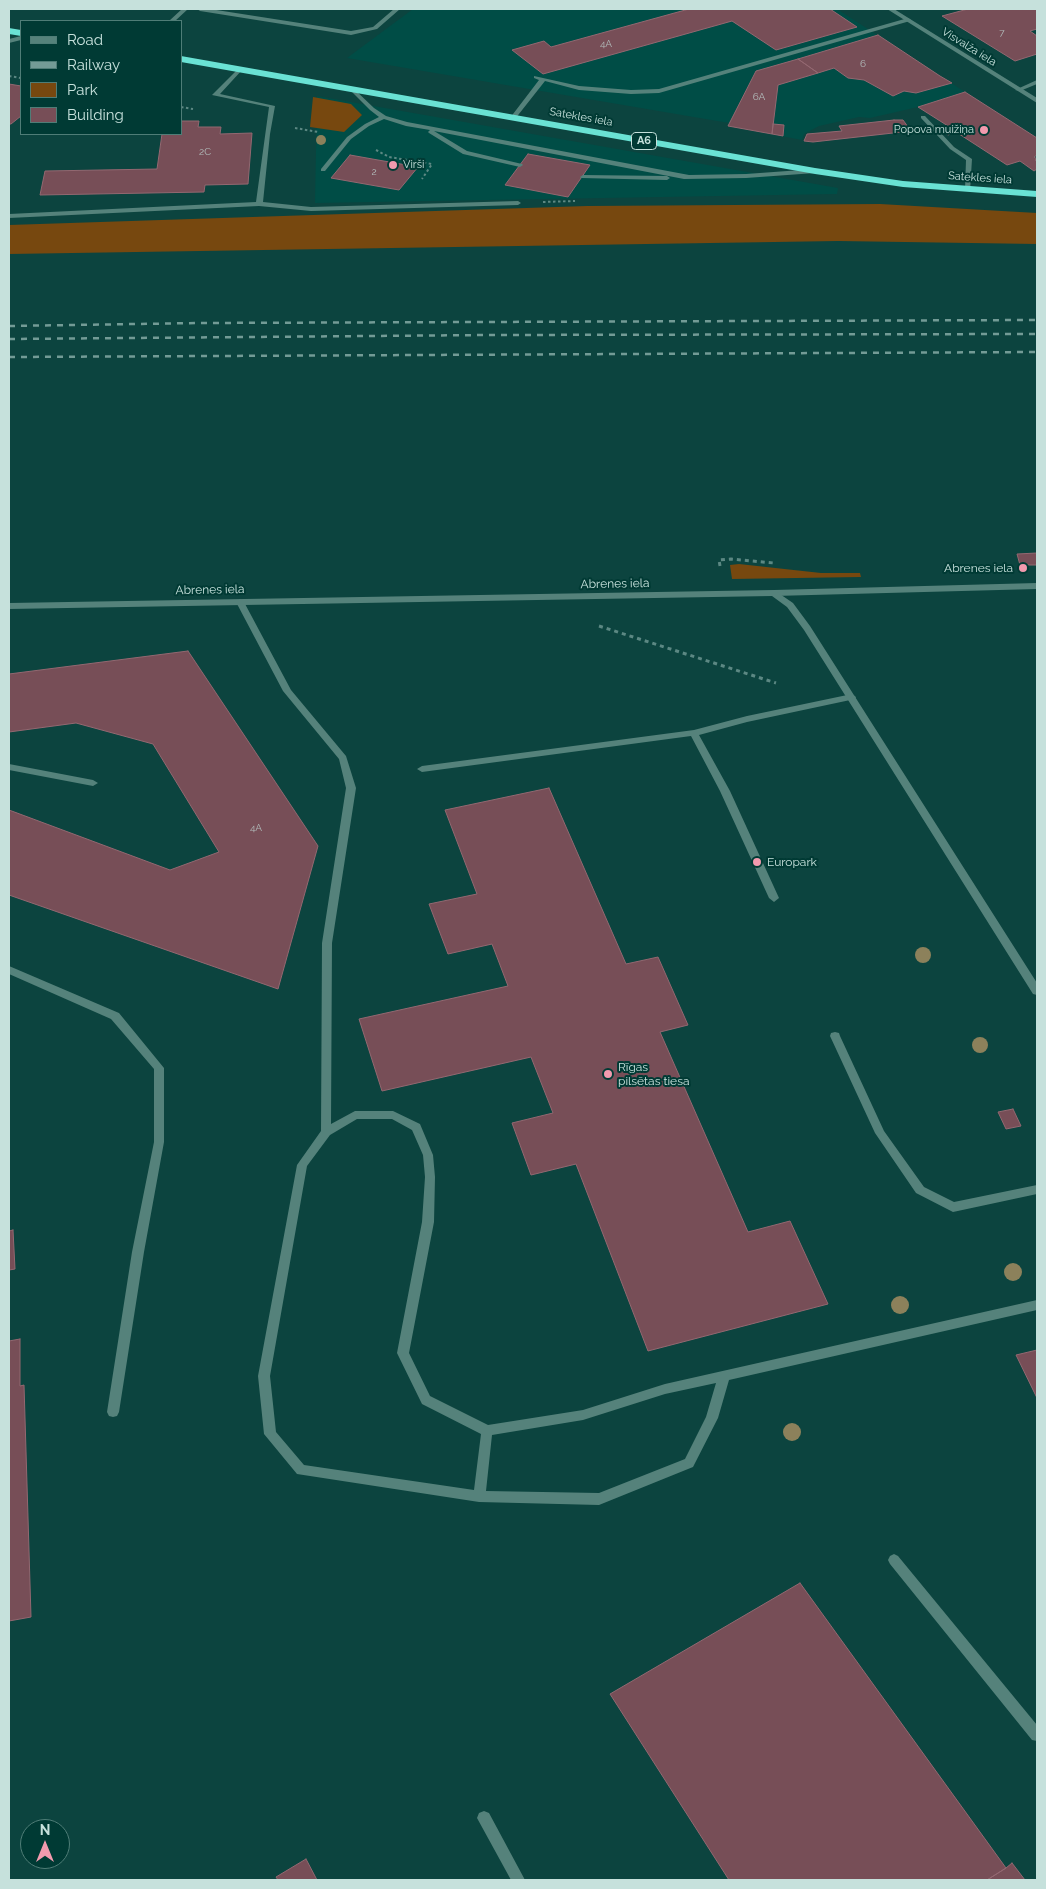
<!DOCTYPE html>
<meta charset="utf-8">
<style>
body{margin:0}
#map{position:relative;width:1046px;height:1889px;overflow:hidden;background:#0c443f;font-family:Raleway,sans-serif}
canvas{display:block}
.frame{position:absolute;inset:0;border:10px solid #c6e1dc;pointer-events:none}
.legend{position:absolute;left:20px;top:20px;width:162px;height:115px;box-sizing:border-box;background:#003a34;border:1px solid #4f7d77;margin:0;padding:6px 9px;list-style:none;font-size:15px;color:#c6e1dc}
.legend li{display:flex;align-items:center;gap:10px;height:25px}
.legend b{width:25px;border:1px solid #4f7d77}
.north{position:absolute;left:20px;top:1819px;width:50px;height:50px;box-sizing:border-box;background:#003a34;border:1px solid #4f7d77;border-radius:50%;rotate:0deg;font-size:14px;font-weight:700;line-height:20px;text-align:center;color:#c6e1dc}
.north::after{content:'';display:block;margin:auto;width:18px;height:22px;background:#f29aae;clip-path:polygon(50% 0,100% 100%,50% 72%,0 100%)}
</style>
<div id="map">
<canvas width="1046" height="1889"></canvas>
<div class="frame"></div>
<ul class="legend">
<li><b style="height:6px;background:#55827b"></b>Road</li>
<li><b style="height:6px;background:#739b96"></b>Railway</li>
<li><b style="height:14px;background:#77480f"></b>Park</li>
<li><b style="height:14px;background:#774e57"></b>Building</li>
</ul>
<div class="north">N</div>
</div>
<script>
const context = document.querySelector('canvas').getContext('2d');
context.lineJoin = 'round';
function paint(path, color) { context.fillStyle = color; context.fill(path, 'evenodd'); }
const poly = rows => new Path2D(rows.map(r => 'M' + r).join(''));
function strokePath(path, color, width, dash) { context.strokeStyle = color; context.lineWidth = width; context.lineCap = dash ? 'butt' : 'round'; context.setLineDash(dash || []); context.stroke(path); }
function label(font, color, halo, rows, align = 'center') {
  context.font = font + ' Raleway,sans-serif'; context.lineWidth = 4; context.setLineDash([]); context.textBaseline = 'middle'; context.strokeStyle = halo; context.fillStyle = color; for (const [text, x, y, turn = 0] of rows) {
    context.save(); context.translate(x, y); context.rotate((+turn || 0) * Math.PI / 180); context.textAlign = isNaN(turn) ? turn : align; if (halo) context.strokeText(text, 0, 0); context.fillText(text, 0, 0); context.restore();
  }
}
paint(poly([
 [413,9,837,9,965,92,918,107,870,118,859,117,819,126,804,134,802,140,728,126,729,123,347,58],
 [317,96,838,188,837,194,315,203]
]), '#004d46');
paint(poly([
 [313,97,351,104,362,115,344,132,310,127],
 [880,204,1037,213,1037,244,838,241,9,254,9,225,587,206],
 [739,564,821,573,860,573,861,577,732,579,730,565]
]), '#77480f');
const building = poly([
 [689,9,830,9,857,27,776,50,732,21,543,74,512,50,544,41,551,47,689,9],
 [968,9,1037,9,1037,29,1030,31,1037,36,1037,54,1015,61,942,16,968,9],
 [878,35,940,76,952,83,916,93,904,91,893,96,864,80,848,78,834,68,818,73,798,59,878,35],
 [798,59,818,73,778,85,772,134,728,126,756,71,798,59],
 [9,84,21,86,21,116,11,124,9,124,9,84],
 [965,92,1037,138,1037,155,1034,157,1037,159,1035,160,1037,161,1037,169,1034,171,1020,161,1007,165,956,132,948,135,940,129,948,126,918,107,965,92],
 [894,120,903,120,911,131,813,142,804,141,807,134,842,131,839,126,894,120],
 [181,121,199,121,198,127,221,127,220,134,252,133,248,184,205,185,204,192,40,195,45,171,157,169,162,134,181,134,181,121],
 [773,124,784,125,783,136,772,134,773,124],
 [528,154,590,165,568,197,505,185,528,154],
 [350,155,378,160,418,167,399,190,331,178,350,155],
 [1037,553,1037,565,1020,565,1017,554,1037,553],
 [188,651,318,846,278,989,9,895,9,810,170,870,219,852,153,744,76,723,9,732,9,674,188,651],
 [549,788,626,964,658,957,688,1025,660,1032,748,1232,790,1221,828,1304,648,1351,576,1164,531,1175,512,1123,553,1113,531,1057,382,1091,359,1019,508,986,492,944,448,954,429,904,477,894,445,810,549,788],
 [1013,1109,1021,1126,1006,1129,998,1112,1013,1109],
 [13,1230,15,1269,9,1270,9,1231,13,1230],
 [20,1339,20,1386,24,1385,31,1617,9,1621,9,1341,20,1339],
 [1037,1350,1037,1398,1016,1355,1037,1350],
 [800,1583,1006,1868,987,1880,729,1880,610,1694,800,1583],
 [306,1859,317,1880,278,1880,276,1877,306,1859],
 [1012,1863,1025,1880,987,1880,1006,1868,1012,1863]
]);
paint(building, '#774e57');
strokePath(building, '#936871', 1);
strokePath(poly([
 [9,76,21,78],
 [181,107,193,109],
 [295,128,318,132],
 [376,150,389,157,432,164,422,179],
 [543,202,575,201]
]), '#5c8883', 2, [2.5, 2.5]);
strokePath(poly([
 [720,566,719,560,731,559,774,563],
 [599,626,776,683]
]), '#5c8883', 3, [4, 4]);
paint(poly([
 [182,9,188,9,175,21,169,21,182,9],
 [197,9,210,9,351,31,373,27,394,9,400,9,377,29,351,35,200,11,197,9],
 [908,18,911,20,910,21,659,93,631,94,579,90,545,81,515,119,510,118,539,80,534,78,534,76,579,86,631,90,659,89,908,18],
 [21,36,21,40,9,43,9,39,21,36],
 [240,67,243,69,242,70,220,94,275,106,270,134,263,202,311,207,518,201,521,203,518,205,311,211,259,206,9,218,9,214,256,202,269,107,212,95,240,67],
 [1037,80,1037,84,1020,91,1015,90,1037,80],
 [353,88,374,108,386,116,407,122,689,175,746,174,815,169,818,171,815,173,746,178,684,179,434,131,467,151,522,164,523,165,520,167,463,154,429,133,428,132,430,130,406,126,384,119,369,126,351,139,325,171,321,171,321,169,347,137,365,124,379,117,370,110,350,90,353,88],
 [921,116,925,116,954,147,972,159,970,191,965,190,966,160,950,149,921,118,921,116],
 [583,175,667,176,670,178,667,180,581,178,580,177,583,175],
 [1037,583,1037,589,774,596,770,593,774,590,1037,583],
 [240,599,244,602,291,690,346,756,356,788,332,943,331,1124,355,1111,393,1111,420,1124,433,1155,435,1177,434,1222,409,1353,430,1396,488,1425,583,1410,665,1384,1037,1300,1037,1310,729,1380,718,1418,693,1467,599,1505,479,1502,297,1474,264,1434,258,1376,297,1165,321,1131,322,943,346,788,339,759,283,691,236,602,240,599],
 [357,1119,392,1119,412,1130,423,1155,425,1177,422,1222,397,1353,422,1404,481,1434,474,1490,304,1465,276,1432,270,1376,307,1166,330,1135,357,1119],
 [716,1383,706,1417,685,1459,599,1493,486,1491,492,1435,583,1420,665,1394,716,1383],
 [852,694,856,697,855,699,747,722,699,735,730,791,779,898,774,902,769,898,720,791,691,736,422,772,417,769,422,766,694,730,747,716,852,694],
 [9,764,93,780,98,783,93,786,9,770,9,764],
 [9,966,119,1013,164,1068,164,1142,144,1252,119,1412,117,1416,113,1417,109,1416,107,1412,132,1252,154,1142,154,1069,111,1019,9,974,9,966],
 [835,1032,839,1033,840,1036,884,1131,924,1187,954,1202,1037,1185,1037,1194,953,1212,916,1193,875,1133,830,1036,831,1033,835,1032],
 [894,1554,898,1556,1037,1725,1037,1741,1032,1740,890,1564,888,1560,890,1556,894,1554],
 [484,1811,489,1813,525,1880,511,1880,477,1818,479,1813,484,1811]
]), '#55827b');
paint(poly([
 [887,9,894,9,1037,98,1037,103,887,9],
 [774,590,793,603,810,626,1037,983,1037,995,1033,994,804,630,787,607,772,596,9,609,9,603,774,590]
]), '#55827b');
paint(poly([
 [9,28,21,30,21,36,9,34,9,28],
 [181,56,815,168,903,181,1037,191,1037,197,903,187,815,174,181,62,181,56]
]), '#6ae2d4');
strokePath(poly([
 [9,326,199,323,1037,320],
 [9,339,488,335,1037,334],
 [9,357,1037,352]
]), '#739b96', 2.5, [6, 6]);
context.fillStyle = '#8c815b';
for (const [x, y, r] of [
 [321,140,5],
 [923,955,8],
 [980,1045,8],
 [1013,1272,9],
 [900,1305,9],
 [792,1432,9]
]) { context.beginPath(); context.arc(x, y, r, 0, 2 * Math.PI); context.fill(); }
for (const [x, y, r, color] of [
 [984,130,5,"#f29aae"],
 [393,165,5,"#f29aae"],
 [1023,568,5,"#f29aae"],
 [757,862,5,"#f29aae"],
 [608,1074,5,"#f29aae"]
]) { const dot = new Path2D(); dot.arc(x, y, r, 0, 2 * Math.PI); context.fillStyle = color; context.fill(dot); strokePath(dot, '#003a34', 2); }
label('10px', '#b2bcbb', null, [
 ["7",1002,33],
 ["4A",606,44],
 ["6",863,64],
 ["6A",759,97],
 ["2C",205,152],
 ["2",374,172],
 ["4A",256,828]
]);
label('11px', '#c6e1dc', '#003a34', [
 ["Visvalža iela",969,47,32],
 ["Satekles iela",581,117,10],
 ["Satekles iela",980,178,4]
]);
label('11px', '#c6e1dc', '#003a34', [
 ["Popova muižiņa",974,130],
 ["Virši",403,165,"left"]
], 'right');
for (const [x, y, w] of [
 [644,141,25]
]) { const box = new Path2D(); box.roundRect(x - w / 2, y - 8.5, w, 17, 4); context.fillStyle = '#003a34'; context.fill(box); strokePath(box, '#c6e1dc', 1); }
label('bold 11px', '#c6e1dc', null, [
 ["A6",644,141]
]);
label('12px', '#c6e1dc', '#003a34', [
 ["Abrenes iela",1013,568,"right"],
 ["Europark",767,862],
 ["Rīgas",618,1067],
 ["pilsētas tiesa",618,1081]
], 'left');
label('12px', '#c6e1dc', '#003a34', [
 ["Abrenes iela",615,584,-1],
 ["Abrenes iela",210,590,-1]
]);
</script>
